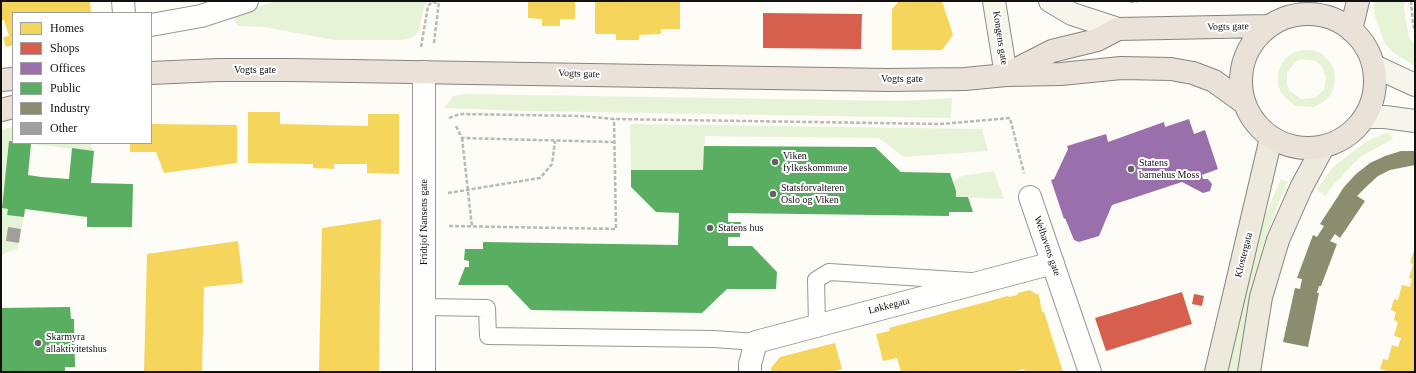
<!DOCTYPE html>
<meta charset="utf-8">
<style>
body{margin:0}
#map{position:relative;width:1416px;height:373px;overflow:hidden;background:#fdfcf7;font-family:Georgia,serif}
canvas{display:block}
.frame{position:absolute;inset:0;border:2px solid #111;pointer-events:none}
.legend{position:absolute;left:12px;top:12px;width:140px;height:132px;box-sizing:border-box;background:#fff;border:1px solid #a0a0a0;margin:0;padding:5px 7px;list-style:none;font-size:12px;color:#111}
.legend li{display:flex;align-items:center;gap:8px;height:20px}
.legend b{width:20px;border:1px solid #a0a0a0}
</style>
<div id="map">
<canvas width="1416" height="373"></canvas>
<div class="frame"></div>
<ul class="legend">
<li><b style="height:11px;background:#f6d55c"></b>Homes</li>
<li><b style="height:11px;background:#d6604d"></b>Shops</li>
<li><b style="height:11px;background:#9970ab"></b>Offices</li>
<li><b style="height:11px;background:#5aae61"></b>Public</li>
<li><b style="height:11px;background:#8c8c6e"></b>Industry</li>
<li><b style="height:11px;background:#a19f9c"></b>Other</li>
</ul>
</div>
<script>
const context = document.querySelector('canvas').getContext('2d');
context.lineJoin = 'round';
function paint(path, color) { context.fillStyle = color; context.fill(path, 'evenodd'); }
const poly = rows => new Path2D(rows.map(r => 'M' + r).join(''));
function strokePath(path, color, width, dash) { context.strokeStyle = color; context.lineWidth = width; context.lineCap = dash ? 'butt' : 'round'; context.setLineDash(dash || []); context.stroke(path); }
function label(font, color, halo, rows, align = 'center') {
  context.font = font + ' Georgia,serif'; context.lineWidth = 4; context.setLineDash([]); context.textBaseline = 'middle'; context.strokeStyle = halo; context.fillStyle = color; for (const [text, x, y, turn = 0] of rows) {
    context.save(); context.translate(x, y); context.rotate((+turn || 0) * Math.PI / 180); context.textAlign = isNaN(turn) ? turn : align; if (halo) context.strokeText(text, 0, 0); context.fillText(text, 0, 0); context.restore();
  }
}
paint(poly([
 [276,1,428,1,424,7,419,31,413,37,403,40,334,40,264,27,238,26,236,23,234,18,236,14],
 [1374,1,1405,1,1404,8,1409,38,1415,44,1415,66,1395,54,1385,44,1374,13],
 [1303,50,1313,50,1322,54,1329,61,1334,69,1335,78,1334,87,1330,96,1323,102,1314,107,1295,106,1281,93,1278,84,1278,74,1281,65,1286,58,1294,52],
 [1302,59,1315,61,1321,65,1326,77,1324,90,1314,98,1301,99,1290,91,1287,85,1287,72,1296,62],
 [465,94,903,101,952,98,951,118,527,111,444,108,453,96],
 [630,124,982,129,988,151,903,157,879,138,705,136,703,170,631,170],
 [13,127,13,142,9,142,2,208,8,209,7,215,24,217,21,229,9,228,6,241,19,243,17,249,1,255,1,129],
 [1388,132,1393,139,1360,157,1334,184,1325,196,1317,189,1333,167,1367,141],
 [22,143,90,143,94,151,74,149],
 [994,171,1004,199,956,197,953,181,962,176],
 [1281,179,1288,182,1279,201,1263,247,1247,314,1238,372,1225,372,1258,238,1264,218]
]), '#e7f3d7');
paint(poly([
 [1,1,90,1,91,13,13,13,13,45,6,47,3,37,9,36,4,20,1,21],
 [528,1,575,1,575,19,560,19,560,26,542,26,542,19,528,18],
 [595,1,680,1,680,29,661,29,661,34,639,35,639,40,616,40,616,34,595,34],
 [899,1,942,1,953,35,942,50,892,50,892,9],
 [248,112,280,112,280,124,368,126,368,114,399,114,399,174,367,173,367,164,334,164,334,169,313,168,313,164,248,163],
 [151,124,237,125,237,163,164,173,156,152,130,152,130,143,151,143],
 [381,219,379,372,319,372,322,228],
 [238,241,243,283,204,287,202,372,144,372,147,254],
 [1415,247,1415,372,1390,372,1380,369,1383,359,1388,360,1392,345,1398,347,1401,338,1394,336,1398,322,1394,320,1396,312,1391,310,1394,299,1398,300,1402,285,1410,287,1412,279,1409,278,1413,264,1410,263],
 [1029,290,1039,295,1042,312,1044,312,1063,372,1025,372,1024,369,1012,372,901,372,897,358,883,361,876,334,890,331,889,328,1008,296,1009,297,1017,295,1018,293],
 [835,343,842,369,832,372,771,372,771,368,780,357]
]), '#f6d55c');
paint(poly([
 [763,13,862,14,861,49,763,48],
 [1182,292,1192,324,1106,351,1095,318],
 [1194,294,1204,296,1202,306,1192,304]
]), '#d6604d');
paint(poly([
 [1189,119,1194,134,1205,130,1218,169,1202,175,1203,179,1208,179,1212,184,1210,191,1203,193,1182,182,1112,205,1099,236,1079,242,1074,240,1065,218,1064,219,1051,180,1054,179,1068,149,1067,146,1106,134,1108,142,1164,122,1165,127]
]), '#9970ab');
paint(poly([
 [9,141,31,144,28,175,41,177,69,179,72,148,94,151,91,183,133,184,132,227,87,227,87,217,25,209,24,217,7,215,8,209,2,208],
 [704,146,875,147,901,172,950,173,956,191,956,197,968,197,973,212,949,212,949,216,728,213,728,222,741,222,740,237,728,237,728,246,752,246,777,272,776,289,727,289,702,313,531,310,507,285,458,285,465,267,469,267,469,261,464,260,465,249,483,249,483,242,678,245,679,213,656,212,631,187,631,170,703,170],
 [70,307,71,319,74,319,75,367,65,367,65,372,1,372,1,308]
]), '#5aae61');
paint(poly([
 [1401,151,1415,151,1415,165,1390,170,1378,176,1367,186,1357,196,1365,201,1340,238,1335,234,1330,241,1337,244,1321,286,1319,286,1317,293,1319,293,1308,347,1283,342,1295,288,1300,289,1302,279,1297,278,1313,235,1317,237,1324,226,1320,224,1344,187,1356,174,1370,163,1385,156]
]), '#8c8c6e');
paint(poly([
 [8,227,21,229,19,243,6,241]
]), '#a19f9c');
const lane = poly([
 [424,307,487,308,488,336,714,339,756,342],
 [817,325,816,280,829,272,971,281]
]);
const street = poly([
 [123,1,124,13],
 [151,25,201,16,247,1],
 [424,72,424,372],
 [1030,197,1090,372],
 [750,372,750,364,756,342,1053,263]
]);
const secondary = poly([
 [994,1,1006,75],
 [1050,1,1072,14,1118,29],
 [1374,66,1415,85],
 [1366,117,1385,117,1415,121]
]);
const primary = poly([
 [1216,372,1271,138],
 [1249,372,1261,297,1278,240,1301,188,1323,147]
]);
const highway = poly([
 '1241 81a67 67 0 1 1 134 0a67 67 0 1 1-134 0Z',
 [1351,30,1358,1],
 [1011,72,1052,51,1097,40,1118,29,1267,26],
 [151,73,218,70,291,70,889,80,965,79,1006,75,1061,74,1121,68,1171,69,1193,73,1214,81,1243,102],
 [1,80,13,79],
 [1,110,13,107]
]);
strokePath(lane, '#979795', 18);
strokePath(street, '#979795', 24);
strokePath(secondary, '#8e8d8b', 24);
strokePath(primary, '#858482', 24);
strokePath(highway, '#858482', 24);
strokePath(poly([
 [1411,1,1413,24,1415,30],
 [1130,2,1139,1],
 [434,43,439,1],
 [421,47,428,6,432,2,439,3],
 [449,118,460,114,581,116,614,119,941,124,1010,118,1024,173],
 [456,126,462,138,613,142],
 [462,138,472,227],
 [448,193,540,178,552,164,555,141],
 [449,226,616,229,614,119]
]), '#b9b9b8', 2.5, [4, 2]);
strokePath(lane, '#fffffe', 16);
strokePath(street, '#fffffe', 22);
strokePath(secondary, '#f6f4eb', 22);
strokePath(primary, '#ede9dc', 22);
strokePath(highway, '#eae1d8', 22);
for (const [x, y, r, color] of [
 [775,162,4,"#646362"],
 [1131,169,4,"#646362"],
 [773,194,4,"#646362"],
 [710,228,4,"#646362"],
 [38,343,4,"#646362"]
]) { const dot = new Path2D(); dot.arc(x, y, r, 0, 2 * Math.PI); context.fillStyle = color; context.fill(dot); strokePath(dot, '#fff', 1.5); }
label('10px', '#111', '#fff', [
 ["Vogts gate",1228,27,-1],
 ["Kongens gate",1000,38,81],
 ["Vogts gate",255,70],
 ["Vogts gate",579,74,2],
 ["Vogts gate",902,79],
 ["Fridtjof Nansens gate",424,222,-90],
 ["Welhavens gate",1047,246,71],
 ["Klostergata",1244,255,-76],
 ["Løkkegata",889,306,-14]
]);
label('10px', '#111', '#fff', [
 ["Viken",783,156],
 ["fylkeskommune",783,168],
 ["Statens",1139,163],
 ["barnehus Moss",1139,175],
 ["Statsforvalteren",781,188],
 ["Oslo og Viken",781,200],
 ["Statens hus",718,228],
 ["Skarmyra",46,337],
 ["allaktivitetshus",46,349]
], 'left');
</script>
